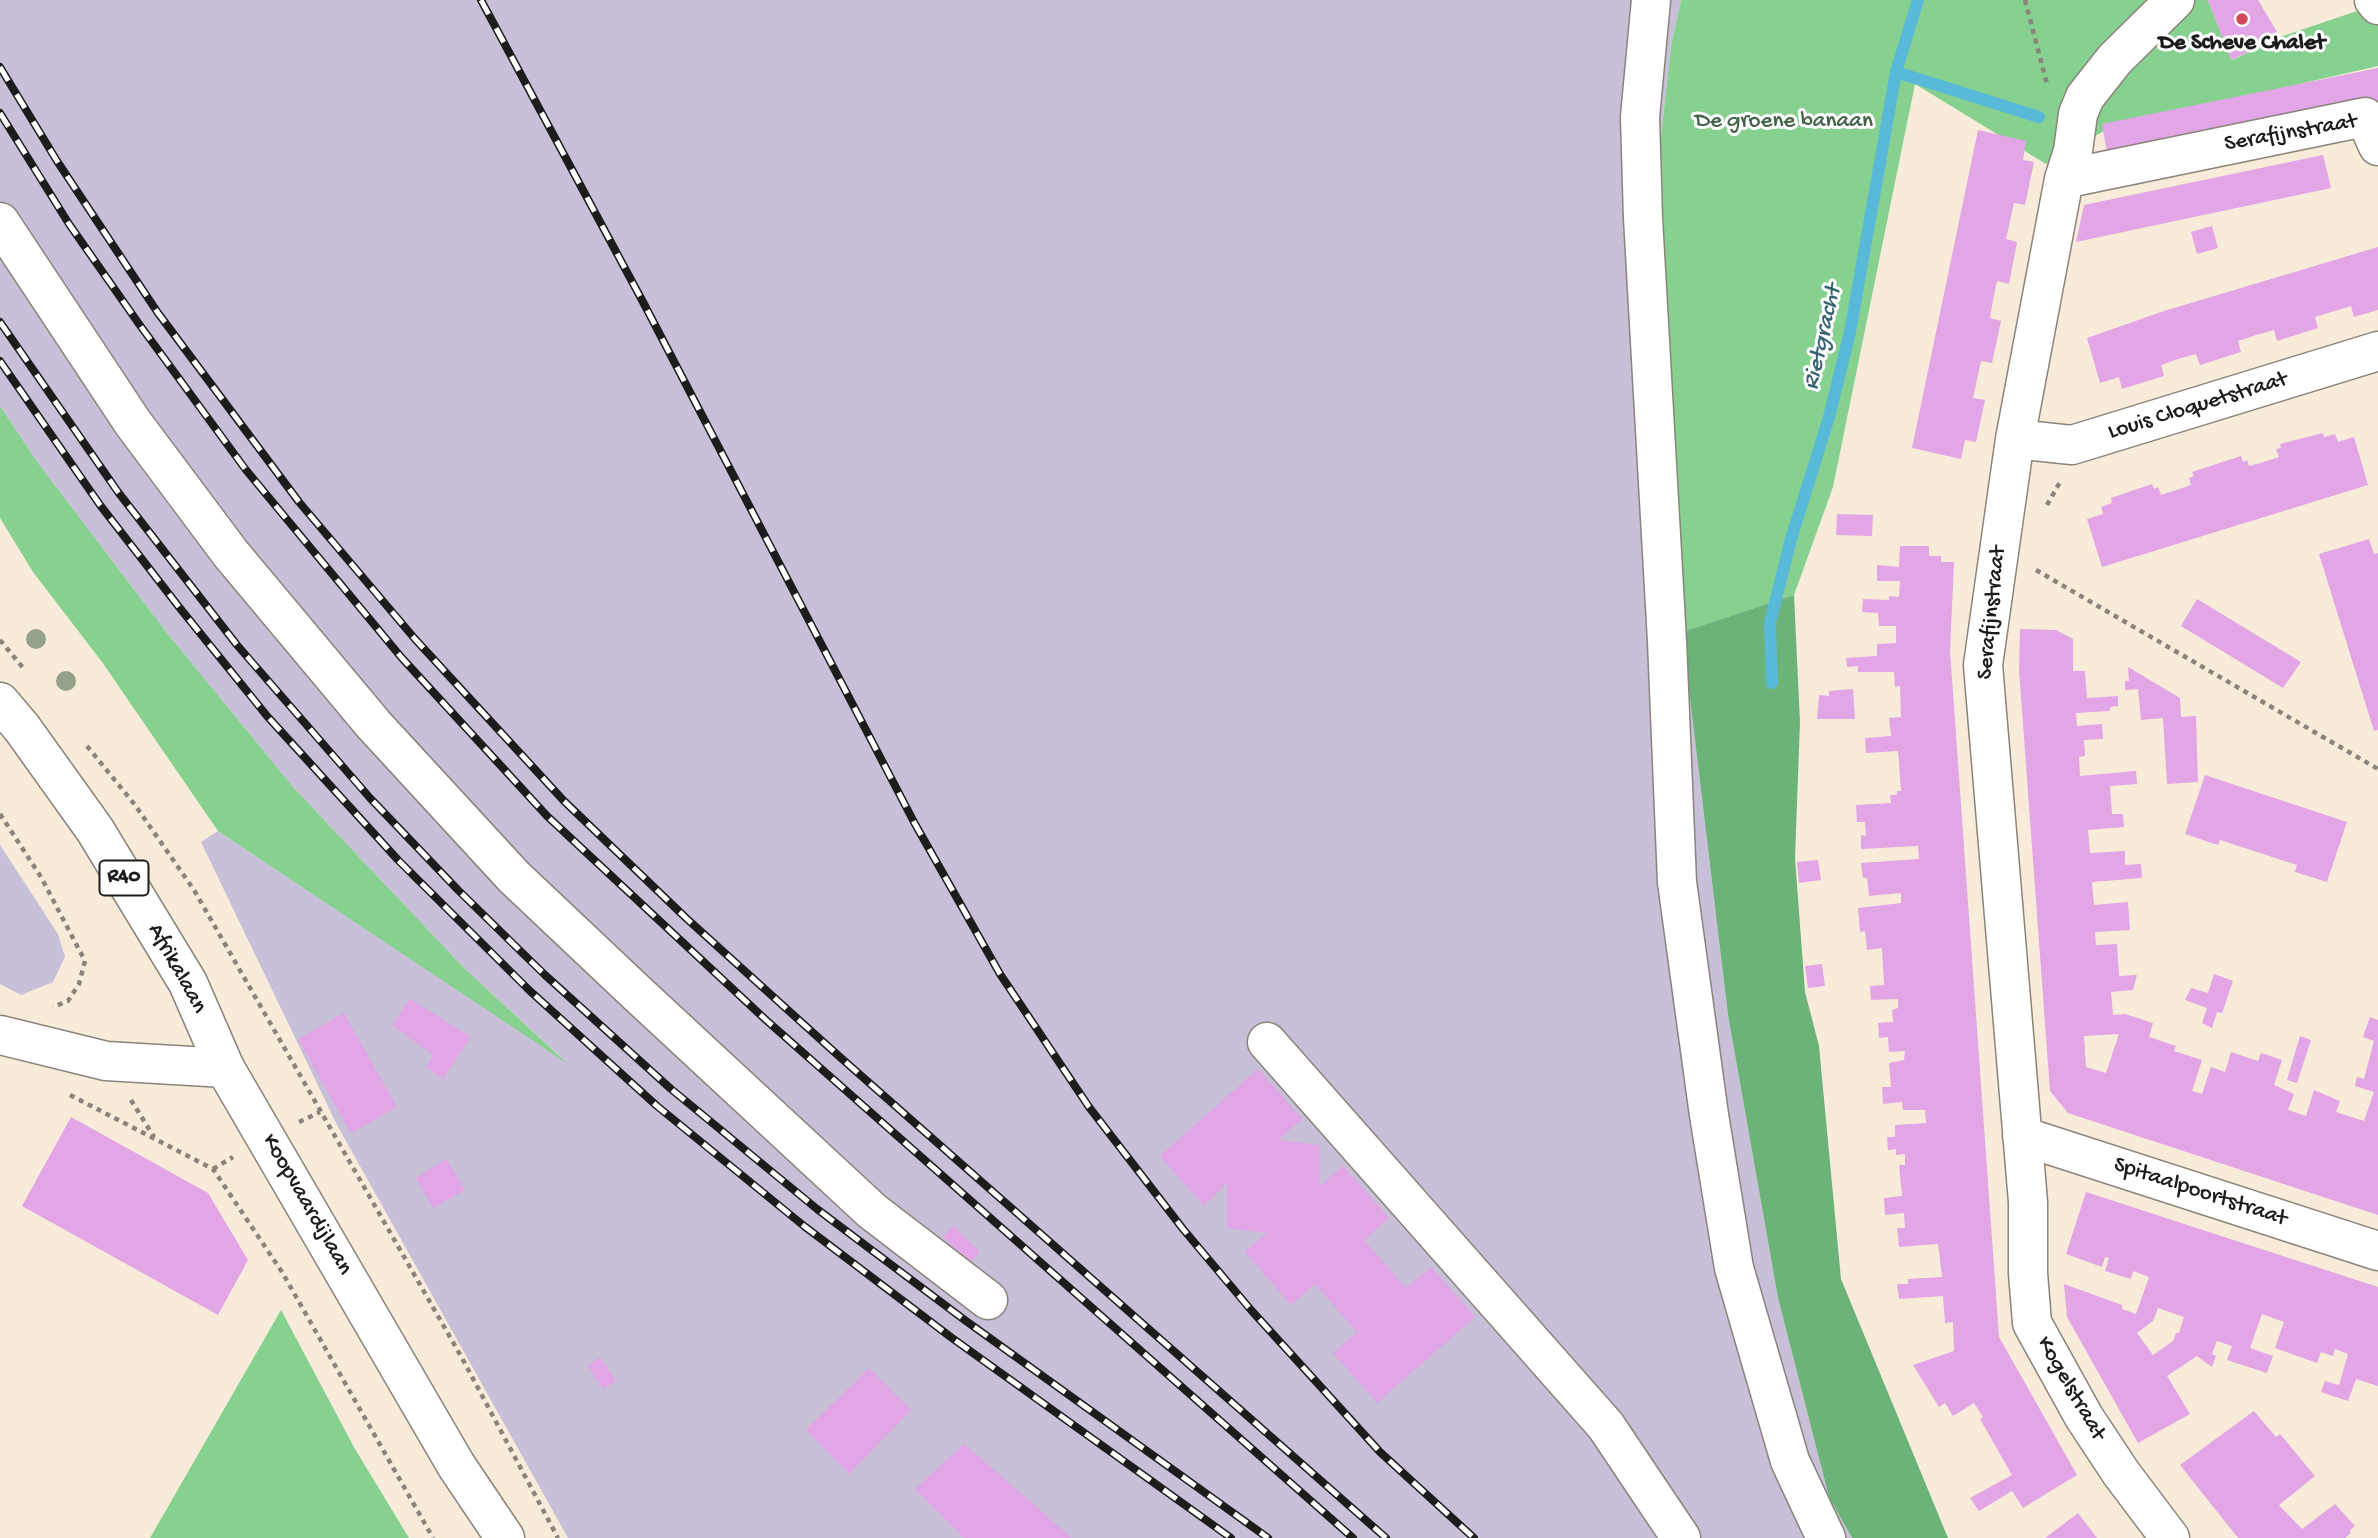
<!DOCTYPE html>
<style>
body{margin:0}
canvas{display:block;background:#f8ebda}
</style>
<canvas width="2378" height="1538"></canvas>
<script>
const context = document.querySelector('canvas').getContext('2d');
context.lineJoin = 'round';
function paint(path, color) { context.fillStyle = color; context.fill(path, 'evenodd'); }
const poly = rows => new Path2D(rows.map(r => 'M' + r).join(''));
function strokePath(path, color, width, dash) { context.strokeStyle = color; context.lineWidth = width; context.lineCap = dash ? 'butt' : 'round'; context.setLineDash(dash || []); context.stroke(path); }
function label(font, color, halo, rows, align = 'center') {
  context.font = font + ' "Gochi Hand",sans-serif'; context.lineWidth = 6; context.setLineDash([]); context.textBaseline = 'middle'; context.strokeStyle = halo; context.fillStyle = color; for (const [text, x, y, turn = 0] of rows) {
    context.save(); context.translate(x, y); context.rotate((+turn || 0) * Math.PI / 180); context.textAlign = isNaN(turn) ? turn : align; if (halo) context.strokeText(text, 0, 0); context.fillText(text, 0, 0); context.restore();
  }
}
paint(poly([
 [0,0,1681,0,1671,46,1660,145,1682,632,1728,1015,1778,1298,1829,1497,1852,1538,568,1538,337,1125,201,842,218,831,563,1059,463,967,293,787,167,633,38,463,0,406],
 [0,845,58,934,65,957,53,982,21,995,0,984]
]), '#c8bfd8');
paint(poly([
 [1681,0,2208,0,2232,60,2280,37,2357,11,2378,24,2378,66,2111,127,2046,164,1915,84,1833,487,1794,595,1682,632,1660,145,1671,46],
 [0,406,38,463,167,633,293,787,463,967,568,1064,218,831,102,662,33,572,0,518],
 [281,1310,355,1449,409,1538,150,1538]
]), '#86d18f');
paint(poly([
 [1794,595,1800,722,1795,858,1805,992,1819,1046,1841,1279,1948,1538,1852,1538,1829,1497,1778,1298,1728,1015,1682,632]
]), '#6cb37a');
strokePath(poly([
 [1896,72,2039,117],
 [1772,683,1770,623,1791,539,1829,417,1850,332,1896,72,1918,0]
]), '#59b9d8', 12);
paint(poly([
 [2208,0,2258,0,2280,37,2231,60],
 [2378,68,2378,102,2108,158,2102,124],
 [1978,130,2026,141,2023,160,2034,162,2025,205,2014,203,2006,239,2017,242,2009,284,1997,281,1993,300,1990,318,2001,321,1992,363,1981,361,1973,398,1985,400,1976,442,1965,440,1961,459,1912,448],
 [2323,155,2331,188,2076,242,2084,205],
 [2212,226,2218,248,2197,254,2191,232],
 [2378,247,2378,310,2354,317,2351,306,2315,317,2318,328,2277,341,2274,330,2256,335,2238,341,2241,352,2200,365,2196,354,2178,359,2161,365,2164,376,2122,389,2119,377,2100,383,2087,338,2164,311],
 [2323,433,2324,437,2335,434,2338,442,2354,437,2368,485,2102,567,2087,519,2103,514,2101,507,2112,503,2111,498,2152,484,2154,489,2158,487,2161,495,2191,485,2189,478,2194,476,2192,472,2241,456,2243,462,2247,460,2249,466,2264,462,2279,457,2276,449,2281,448,2280,444],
 [1837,514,1873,515,1872,536,1836,535],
 [2369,539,2374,554,2378,553,2378,730,2374,731,2319,554],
 [1900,546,1929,546,1929,556,1941,556,1941,562,1954,562,1950,651,1999,1337,2077,1475,2023,1508,2012,1491,1979,1511,1970,1498,2012,1475,1980,1419,1983,1417,1974,1403,1953,1416,1945,1403,1939,1407,1913,1365,1954,1351,1953,1322,1945,1323,1943,1296,1899,1299,1897,1284,1908,1284,1908,1279,1942,1277,1938,1244,1899,1247,1897,1228,1905,1228,1904,1213,1885,1215,1884,1198,1902,1196,1899,1165,1905,1165,1905,1154,1896,1155,1896,1149,1888,1150,1887,1137,1895,1137,1895,1125,1926,1123,1925,1110,1903,1110,1902,1102,1883,1104,1882,1087,1891,1087,1889,1063,1904,1060,1905,1051,1889,1052,1888,1037,1879,1038,1878,1023,1893,1022,1892,1010,1898,1008,1898,999,1871,1000,1870,986,1884,985,1882,948,1867,950,1865,931,1860,932,1858,908,1901,903,1901,893,1869,896,1867,878,1863,878,1861,863,1919,859,1918,846,1861,849,1861,835,1866,836,1865,822,1857,822,1856,805,1891,803,1890,795,1897,795,1897,791,1901,791,1898,751,1866,753,1865,738,1891,736,1889,718,1901,717,1900,686,1895,687,1894,672,1858,672,1858,666,1847,667,1846,658,1877,656,1877,644,1896,643,1896,626,1879,626,1878,613,1862,612,1863,599,1889,600,1889,596,1899,597,1900,581,1877,581,1877,565,1899,567],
 [2197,599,2301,662,2283,688,2181,626],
 [2020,629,2056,630,2073,639,2073,671,2085,671,2087,698,2118,696,2118,706,2110,707,2110,711,2076,713,2077,726,2102,724,2103,739,2084,740,2085,756,2079,757,2080,776,2136,771,2137,784,2110,786,2112,814,2123,814,2124,827,2088,830,2090,853,2125,851,2125,865,2141,864,2142,878,2092,882,2094,905,2128,902,2130,930,2095,932,2096,945,2117,944,2119,976,2137,975,2133,990,2111,992,2113,1015,2125,1014,2153,1023,2149,1037,2176,1046,2174,1051,2202,1060,2192,1091,2202,1094,2211,1067,2225,1072,2231,1052,2258,1061,2261,1053,2282,1060,2274,1085,2294,1094,2288,1110,2306,1116,2314,1090,2340,1101,2336,1112,2364,1121,2374,1092,2355,1086,2357,1077,2364,1079,2374,1041,2363,1037,2370,1017,2378,1020,2378,1215,2068,1113,2050,1091,2019,670],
 [2119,1034,2106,1073,2086,1067,2084,1036],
 [2128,667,2180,698,2181,717,2196,716,2198,782,2167,784,2163,718,2141,720,2138,689,2125,690,2125,681,2129,681],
 [1853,689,1855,719,1817,719,1819,695,1829,696,1829,691],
 [2205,775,2347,822,2327,882,2295,872,2297,865,2220,840,2218,845,2185,834],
 [1818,860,1821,880,1799,883,1797,862],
 [1822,964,1825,986,1808,988,1805,966],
 [2214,974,2233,981,2222,1013,2217,1012,2212,1028,2202,1023,2207,1008,2185,1000,2191,988,2208,993],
 [410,999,471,1037,443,1079,426,1067,433,1055,392,1025],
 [344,1013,397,1107,351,1133,298,1039],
 [2300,1036,2311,1040,2297,1083,2287,1080],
 [1258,1069,1302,1119,1278,1140,1320,1145,1320,1186,1343,1166,1389,1218,1364,1240,1406,1288,1431,1267,1475,1317,1377,1403,1333,1353,1357,1332,1315,1284,1291,1305,1245,1252,1267,1233,1227,1228,1227,1183,1204,1206,1160,1156],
 [71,1117,208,1193,248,1260,218,1315,22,1206],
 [446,1159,465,1190,433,1208,416,1178],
 [2086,1192,2378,1287,2378,1386,2356,1379,2348,1401,2321,1392,2325,1381,2339,1385,2348,1354,2335,1349,2333,1356,2321,1352,2317,1363,2275,1348,2284,1322,2262,1314,2250,1348,2273,1356,2267,1373,2227,1360,2232,1346,2217,1341,2212,1354,2216,1356,2212,1367,2197,1356,2167,1376,2190,1414,2138,1443,2067,1317,2064,1284,2122,1305,2122,1309,2136,1314,2149,1277,2133,1271,2131,1279,2105,1271,2109,1258,2105,1257,2102,1267,2066,1254],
 [2158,1308,2184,1317,2179,1333,2176,1333,2173,1341,2153,1355,2137,1333,2153,1321],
 [953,1226,980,1252,970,1262,943,1237],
 [600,1357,616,1381,603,1389,588,1366],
 [869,1368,911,1410,849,1474,806,1430],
 [2254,1411,2276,1437,2280,1434,2315,1476,2279,1505,2302,1529,2335,1504,2355,1526,2350,1530,2351,1533,2345,1538,2238,1538,2180,1465],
 [964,1444,1031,1502,1071,1538,964,1538,915,1489],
 [2078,1513,2097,1538,2045,1538]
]), '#e2a5e5');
const minor = poly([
 [1651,0,1640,117,1643,218,1667,641,1677,882,1709,1115,1734,1268,1790,1461,1826,1538],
 [2374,0,2378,5],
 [2064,179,2365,117,2378,146],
 [0,222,133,423,231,554,374,725,514,877,639,995,872,1211,988,1300],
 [2015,439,2072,445,2378,351],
 [0,1035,106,1061,225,1068],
 [1267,1042,1606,1426,1681,1538],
 [2022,1136,2378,1251],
 [2170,1538,2121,1473,2084,1417,2032,1323,2028,1273,2028,1202,1983,665,2015,439,2064,179,2073,151,2078,114,2085,97,2115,59,2175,0]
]);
const major = poly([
 [0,702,22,728,95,830,188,983,225,1068,456,1465,505,1538]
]);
strokePath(minor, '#8a847b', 41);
strokePath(major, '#8a847b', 41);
strokePath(poly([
 [2025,0,2047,84],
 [2047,505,2060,482],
 [2036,570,2378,769],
 [0,640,24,669],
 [87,746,135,805,194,890,462,1358,558,1538],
 [0,814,41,877,85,961,79,984,68,1001,53,1007],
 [70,1095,213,1169,282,1272,433,1538],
 [131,1100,154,1137],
 [299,1122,320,1112],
 [213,1169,233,1157]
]), '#8a847b', 4.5, [5, 5]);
strokePath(minor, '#fff', 38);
strokePath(major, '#fff', 38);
const rail = poly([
 [481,0,643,302,915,824,1000,974,1089,1107,1183,1229,1251,1310,1380,1452,1474,1538],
 [0,67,57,161,158,313,299,502,415,639,564,801,686,918,841,1058,1386,1538],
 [0,113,69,224,139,324,246,470,401,657,547,816,766,1020,1353,1538],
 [0,322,118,492,237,645,370,798,458,890,545,975,671,1089,817,1209,966,1321,1268,1538],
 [0,361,100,505,179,607,267,716,398,860,530,991,657,1106,804,1226,952,1338,1231,1538]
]);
strokePath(rail, '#1c1c1c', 8);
strokePath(rail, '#fff', 5, [16]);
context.fillStyle = '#96a18b';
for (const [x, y] of [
 [36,639],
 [66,681]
]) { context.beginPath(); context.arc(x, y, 10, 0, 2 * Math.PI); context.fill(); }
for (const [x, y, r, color] of [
 [2242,19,7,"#d1495b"]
]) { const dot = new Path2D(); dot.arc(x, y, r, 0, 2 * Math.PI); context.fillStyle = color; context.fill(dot); strokePath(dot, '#fff', 2.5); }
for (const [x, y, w] of [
 [124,878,49]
]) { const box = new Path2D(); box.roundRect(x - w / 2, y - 17.5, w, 35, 5); context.fillStyle = '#fff'; context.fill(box); strokePath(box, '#1c1c1c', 2); }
label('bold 21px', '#1c1c1c', null, [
 ["R40",124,878]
]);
label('bold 23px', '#1c1c1c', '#fff', [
 ["De Scheve Chalet",2242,44]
]);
label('23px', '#46644a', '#fff', [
 ["De groene banaan",1784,122]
]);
label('23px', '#1c1c1c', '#fff', [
 ["Serafijnstraat",2291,134,-10],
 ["Louis Cloquetstraat",2198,407,-17],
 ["Serafijnstraat",1993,613,-84],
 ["Afrikalaan",176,969,61],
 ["Spitaalpoortstraat",2200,1193,18],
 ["Koopvaardijlaan",306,1205,60],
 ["Kogelstraat",2070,1389,60]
]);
label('italic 24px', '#376371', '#fff', [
 ["Rietgracht",1824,338,-77]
]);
</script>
